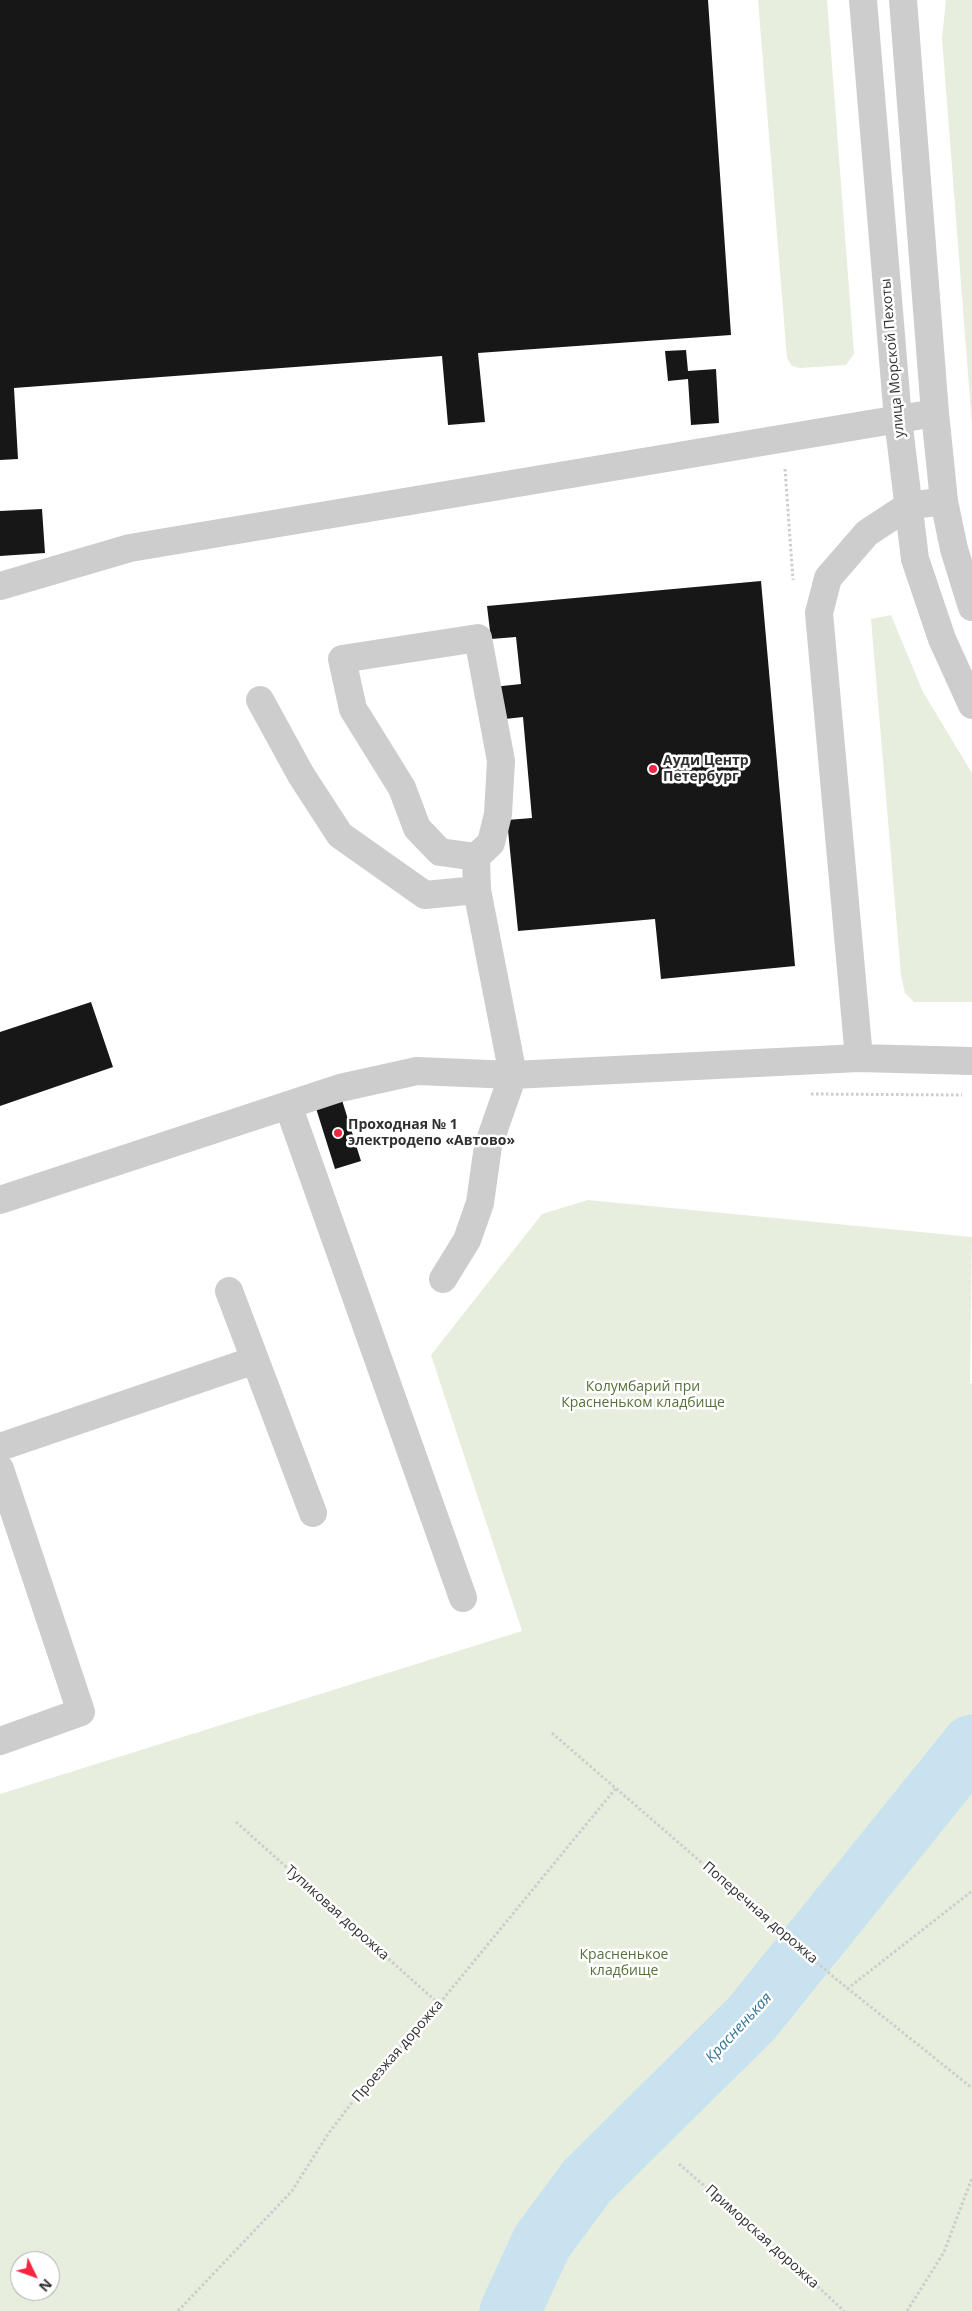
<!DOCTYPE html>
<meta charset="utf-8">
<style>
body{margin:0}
#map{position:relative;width:972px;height:2311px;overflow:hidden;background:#fff;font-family:"Open Sans",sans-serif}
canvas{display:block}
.north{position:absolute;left:10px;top:2251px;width:50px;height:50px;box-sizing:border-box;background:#fff;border:1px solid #acacac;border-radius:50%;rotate:132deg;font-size:14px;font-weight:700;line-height:20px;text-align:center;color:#303030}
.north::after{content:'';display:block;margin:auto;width:18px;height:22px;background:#f3263f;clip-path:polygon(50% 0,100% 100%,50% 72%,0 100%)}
</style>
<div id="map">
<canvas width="972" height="2311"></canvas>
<div class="north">N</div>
</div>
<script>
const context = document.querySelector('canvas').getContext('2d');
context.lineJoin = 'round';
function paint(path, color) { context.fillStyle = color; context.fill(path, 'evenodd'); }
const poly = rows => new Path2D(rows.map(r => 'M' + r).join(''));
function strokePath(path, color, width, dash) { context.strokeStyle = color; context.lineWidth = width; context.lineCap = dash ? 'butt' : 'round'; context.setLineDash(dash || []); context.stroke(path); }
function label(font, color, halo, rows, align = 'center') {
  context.font = font + ' "Open Sans",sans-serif'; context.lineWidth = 5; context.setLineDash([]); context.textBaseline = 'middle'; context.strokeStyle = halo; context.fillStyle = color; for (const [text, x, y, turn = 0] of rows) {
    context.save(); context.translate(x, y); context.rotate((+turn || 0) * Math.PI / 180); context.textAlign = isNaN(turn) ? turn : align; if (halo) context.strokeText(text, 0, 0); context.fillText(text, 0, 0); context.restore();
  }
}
paint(poly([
 [758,0,827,0,854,354,846,365,800,368,792,366,787,358],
 [946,0,972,0,972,425,942,38],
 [891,615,923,692,972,773,972,1002,914,1002,905,993,901,975,871,619],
 [588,1200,972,1237,970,1384,972,1383,972,2311,0,2311,0,1794,522,1631,431,1355,542,1214],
 [20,2261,50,2261,50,2291,20,2291]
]), '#e7eedd');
strokePath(poly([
 [510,2311,542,2242,587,2181,751,2019,972,1745]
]), '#c8e2ef', 61);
paint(poly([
 [0,0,708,0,731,335,478,353,485,422,448,425,442,356,14,388,18,459,0,460],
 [686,350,688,371,716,369,719,423,691,425,688,379,668,381,665,351],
 [42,509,45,553,0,556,0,511],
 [761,581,795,966,661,979,655,919,518,931,507,820,532,818,523,717,496,720,493,687,521,684,516,637,491,639,487,606],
 [91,1002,113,1067,0,1106,0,1032],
 [341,1097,361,1161,335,1169,315,1105]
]), '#171717');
strokePath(poly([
 [785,469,793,580],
 [811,1094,962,1095],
 [552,1733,836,1979,972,2088],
 [236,1822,439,2004],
 [847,1989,972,1891],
 [679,2164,770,2242,844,2311],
 [178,2311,292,2191,328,2134,364,2087,439,2004,616,1788],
 [907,2311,944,2252,972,2178]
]), '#cdcdcd', 3, [2.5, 2.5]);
strokePath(poly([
 [863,0,898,419,915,559,942,639,972,705],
 [903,0,935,413,944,501,954,549,972,607],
 [944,501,908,506,867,533,828,578,819,613,859,1058,972,1061],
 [0,586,130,548,935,413],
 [260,700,301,775,340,835,425,895,477,890],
 [288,1105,463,1598],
 [0,1200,340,1088,417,1071,513,1075,859,1058],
 [443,1279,467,1240,480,1203,488,1146,513,1075,477,890,476,857,491,843,498,814,501,761,478,638,342,659,353,709,402,788,417,828,440,852,476,857],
 [229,1291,313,1513],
 [0,1447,255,1360],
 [0,1469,81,1712,0,1741]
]), '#cdcdcd', 28);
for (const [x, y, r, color] of [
 [653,769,5,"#f3263f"],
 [338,1133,5,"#f3263f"]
]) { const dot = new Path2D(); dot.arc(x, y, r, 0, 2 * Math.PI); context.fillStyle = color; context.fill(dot); strokePath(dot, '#fff', 2); }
label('14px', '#303030', '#fff', [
 ["улица Морской Пехоты",893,358,-95],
 ["Тупиковая дорожка",337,1913,42],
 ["Поперечная дорожка",760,1913,41],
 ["Проезжая дорожка",398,2051,-49],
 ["Приморская дорожка",762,2237,42]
]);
label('bold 14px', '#303030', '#fff', [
 ["Ауди Центр",663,761],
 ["Петербург",663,777],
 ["Проходная № 1",348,1125],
 ["электродепо «Автово»",348,1141]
], 'left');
label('14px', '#557039', '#fff', [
 ["Колумбарий при",643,1387],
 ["Красненьком кладбище",643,1403],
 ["Красненькое",624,1955],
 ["кладбище",624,1971]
]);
label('italic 15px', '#377899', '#fff', [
 ["Красненькая",739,2028,-47]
]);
</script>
